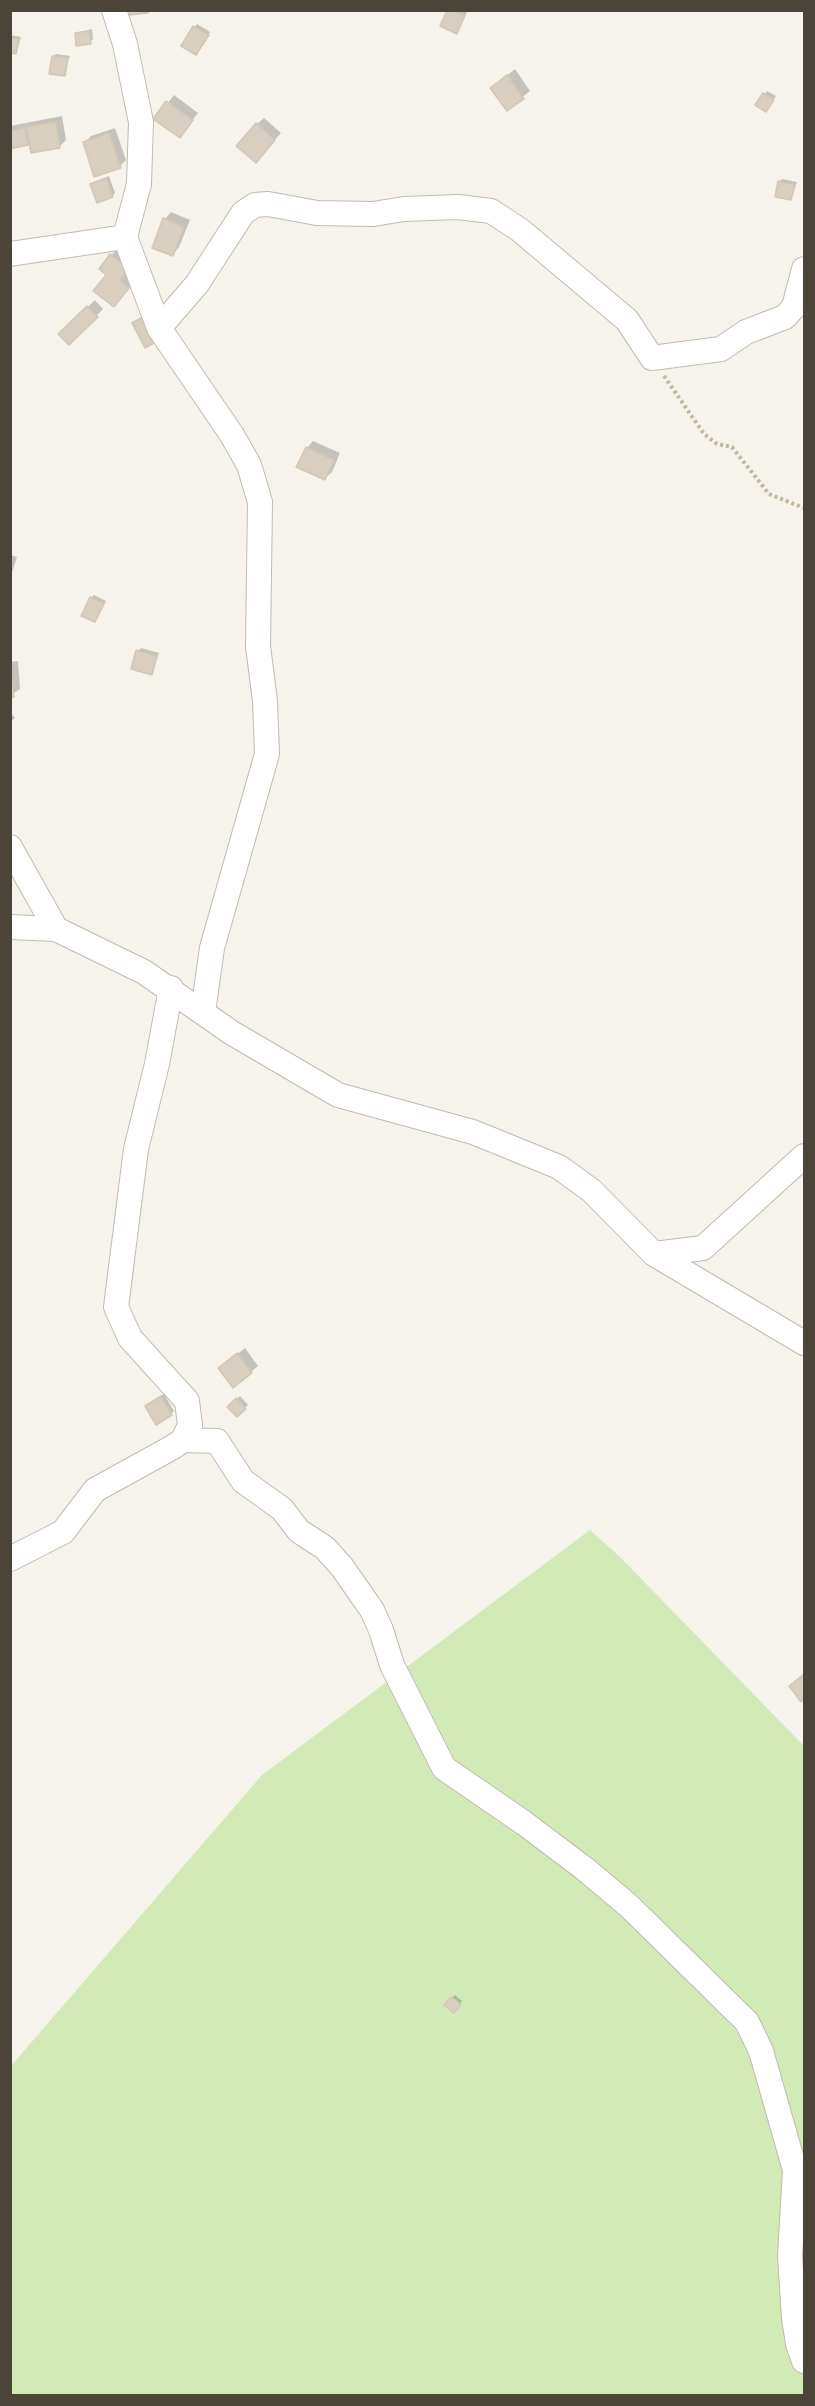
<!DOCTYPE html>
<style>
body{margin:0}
#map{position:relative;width:815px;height:2406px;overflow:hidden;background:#f6f3ec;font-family:Jost,sans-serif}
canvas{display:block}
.frame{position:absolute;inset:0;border:12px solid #4b4439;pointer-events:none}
</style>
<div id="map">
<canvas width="815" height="2406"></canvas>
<div class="frame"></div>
</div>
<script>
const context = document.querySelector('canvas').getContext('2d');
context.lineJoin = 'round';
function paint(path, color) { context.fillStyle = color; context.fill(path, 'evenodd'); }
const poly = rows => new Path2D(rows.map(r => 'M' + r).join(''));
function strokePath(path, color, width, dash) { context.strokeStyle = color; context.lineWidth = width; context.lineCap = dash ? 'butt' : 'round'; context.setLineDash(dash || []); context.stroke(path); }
paint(poly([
 [590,1530,619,1556,804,1746,804,2395,11,2396,11,2066,262,1775]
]), '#d2eab5');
paint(poly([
 [448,10,467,12,457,32],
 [197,24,210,32,199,51,183,46],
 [92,29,93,39,90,42,76,33],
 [10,35,21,37,16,53,10,52],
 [56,54,70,56,64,74,53,57],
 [515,69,530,91,507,109,492,88],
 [767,91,776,96,768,107,757,105],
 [174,95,198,113,180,136,155,119],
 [62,116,66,140,60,146,30,141,27,144,10,147,10,126],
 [264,118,281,133,262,154,257,124],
 [115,128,126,160,120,166,84,143,91,136],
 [109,176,115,193,112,196,92,184],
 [782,179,797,182,791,199,779,182],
 [171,212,190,220,179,247,173,254,165,219],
 [118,249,125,273,135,281,120,299,109,274,111,255],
 [95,300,103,309,69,343,60,334],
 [313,441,340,453,332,472,325,478,307,448],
 [10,555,17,557,10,579],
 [94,595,106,601,95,621,91,598],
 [141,648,159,653,152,673,138,651],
 [18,661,20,689,10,696,10,662],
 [10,712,15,718,10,722],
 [245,1348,258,1366,251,1372,220,1368],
 [164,1394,174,1411,171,1414,149,1403],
 [240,1396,248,1405,237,1415,229,1407],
 [455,1995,462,2001,457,2008,452,1998]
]), '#0003');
const building = poly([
 [119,10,148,10,148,13,120,16,119,10],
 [447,10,465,15,457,34,440,26,447,10],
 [193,26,209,35,196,55,181,46,193,26],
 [89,31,91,44,76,46,75,33,89,31],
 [10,38,19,39,16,54,10,53,10,38],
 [52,56,68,58,65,76,49,74,52,56],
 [507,75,524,99,507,111,490,88,507,75],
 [763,93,774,100,766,112,755,105,763,93],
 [166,101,193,120,180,138,153,119,166,101],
 [56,122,60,148,31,153,26,127,56,122],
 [256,123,275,140,256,163,236,146,256,123],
 [25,128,28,145,10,149,10,131,25,128],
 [109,133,121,168,94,177,83,142,109,133],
 [106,178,113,197,97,203,90,184,106,178],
 [778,181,795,185,791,200,775,197,778,181],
 [163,218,184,227,173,256,152,248,163,218],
 [110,254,129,269,120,280,129,288,114,307,93,291,106,275,99,269,110,254],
 [87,306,98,317,69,345,58,334,87,306],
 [146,315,159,340,145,348,132,323,146,315],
 [306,447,334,460,325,480,296,467,306,447],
 [90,597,104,604,95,622,81,616,90,597],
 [136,650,157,656,152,675,131,669,136,650],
 [10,667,14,697,10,697,10,667],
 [237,1353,252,1373,233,1388,218,1368,237,1353],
 [161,1396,172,1415,156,1425,145,1406,161,1396],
 [236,1398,246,1409,237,1417,227,1407,236,1398],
 [804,1674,804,1699,801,1702,789,1686,804,1674],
 [451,1997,461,2004,454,2013,444,2005,451,1997]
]);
paint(building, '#d8cfc1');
strokePath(building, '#d3c7b4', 1.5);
const minor = poly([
 [114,10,125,44,141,122,139,184,125,237,159,328,232,435,249,465,260,502,258,646,265,701,267,754,212,948,203,1012],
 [10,254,125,237],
 [159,328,197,284,243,213,255,205,268,204,317,213,373,214,404,209,458,207,491,211,520,230,627,320,652,358,721,349,746,332,785,317,794,307,804,269],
 [10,847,56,929],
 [10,927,56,929,144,972,232,1033,338,1095,473,1132,559,1167,592,1191,654,1254,804,1343],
 [654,1254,703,1248,804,1156],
 [183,1440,217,1441,243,1481,282,1509,299,1531,325,1548,342,1567,372,1610,381,1630,392,1665,444,1768,524,1823,585,1869,629,1906,747,2022,761,2051,795,2170,790,2256,794,2318,798,2344,804,2361],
 [10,1559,63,1532,95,1490,173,1447,183,1440,190,1425,187,1401,130,1338,116,1307,136,1149,157,1064,171,988]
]);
strokePath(minor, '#c2bbae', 26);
strokePath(poly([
 [664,376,704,434,717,444,732,447,769,494,804,508]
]), '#c4b79f', 4, [3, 3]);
strokePath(minor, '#fff', 24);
</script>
